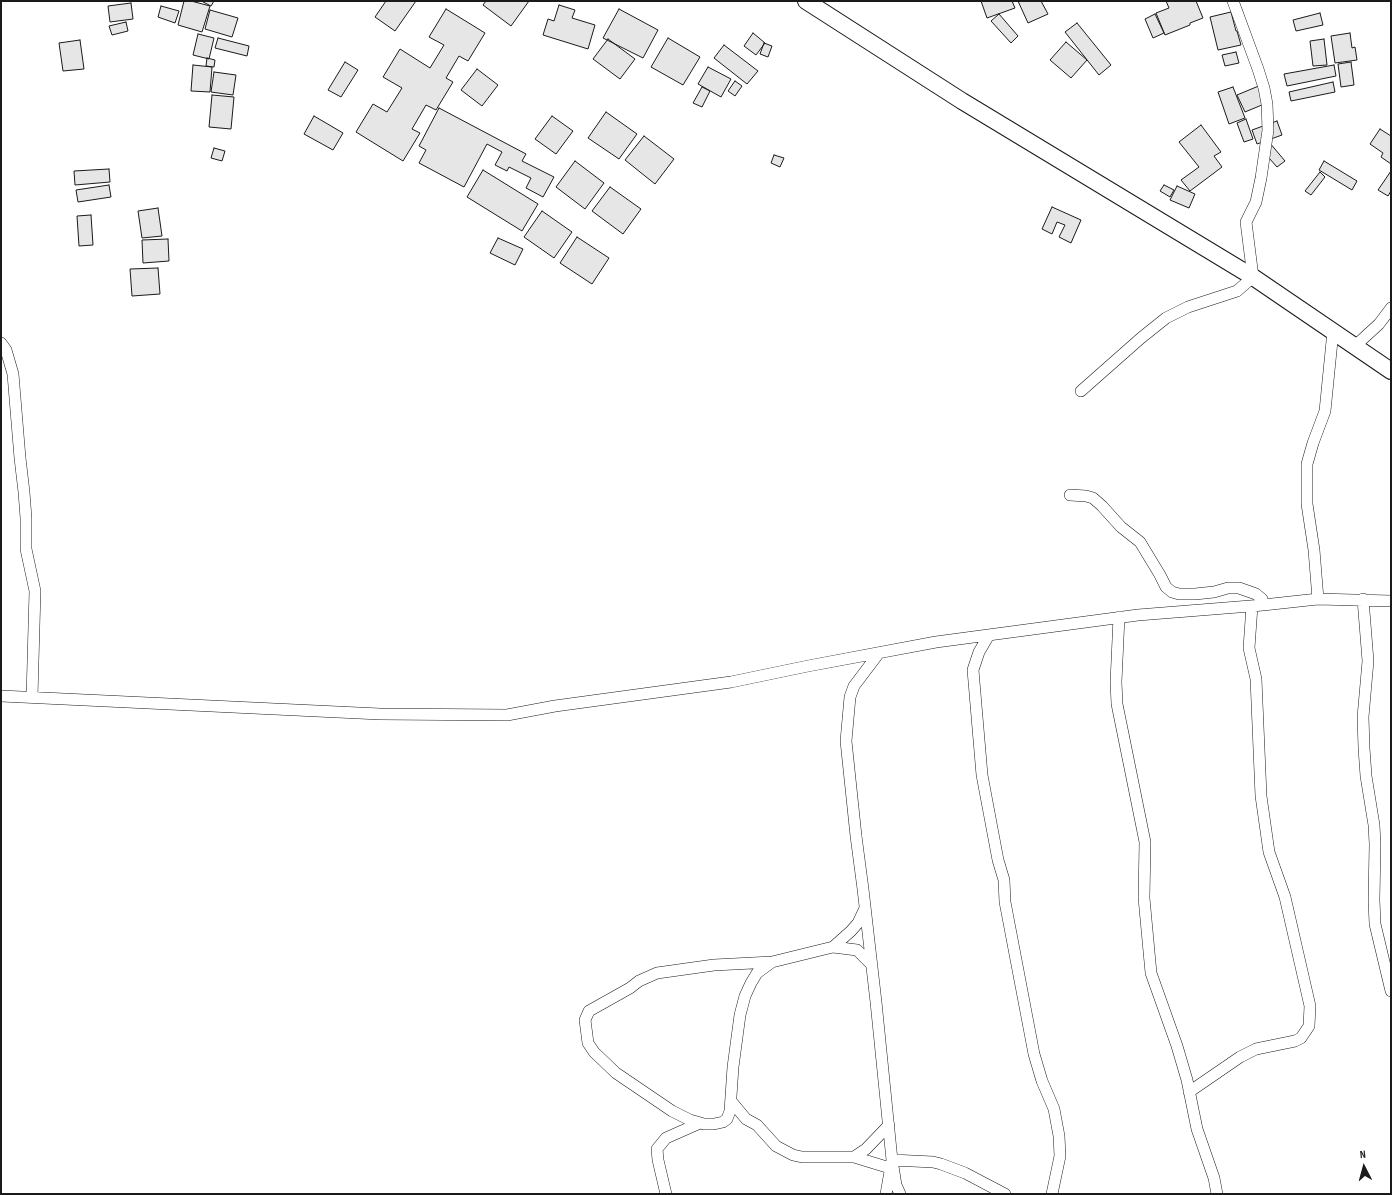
<!DOCTYPE html>
<style>
body{margin:0}
#map{position:relative;width:1392px;height:1195px;overflow:hidden;background:#fff;font-family:"Sofia Sans Condensed",sans-serif}
canvas{display:block}
.frame{position:absolute;inset:0;border:2px solid #1a1a1a;pointer-events:none}
.north{position:absolute;left:1344px;top:1147px;width:40px;height:40px;-webkit-text-stroke:3px #fff;paint-order:stroke;rotate:354deg;font-size:11px;font-weight:700;line-height:16px;text-align:center;color:#1a1a1a}
.north::after{content:'';display:block;margin:auto;width:14px;height:18px;background:#1a1a1a;clip-path:polygon(50% 0,100% 100%,50% 72%,0 100%)}
</style>
<div id="map">
<canvas width="1392" height="1195"></canvas>
<div class="frame"></div>
<div class="north">N</div>
</div>
<script>
const context = document.querySelector('canvas').getContext('2d');
context.lineJoin = 'round';
function paint(path, color) { context.fillStyle = color; context.fill(path, 'evenodd'); }
const poly = rows => new Path2D(rows.map(r => 'M' + r).join(''));
function strokePath(path, color, width, dash) { context.strokeStyle = color; context.lineWidth = width; context.lineCap = dash ? 'butt' : 'round'; context.setLineDash(dash || []); context.stroke(path); }
const building = poly([
 [184,1,191,1,210,6,202,32,178,25,184,1],
 [204,1,214,1,211,6,203,2,204,1],
 [386,1,416,1,395,31,375,17,386,1],
 [486,1,529,1,511,26,483,5,486,1],
 [981,1,1012,1,1015,8,987,18,981,1],
 [1018,1,1041,1,1048,14,1028,23,1018,1],
 [1166,1,1196,1,1203,18,1190,23,1190,25,1165,35,1156,13,1169,8,1166,1],
 [131,3,133,19,110,22,108,6,131,3],
 [559,5,575,10,572,18,595,25,588,49,543,35,548,19,554,21,559,5],
 [161,6,179,11,175,23,158,17,161,6],
 [446,9,485,33,468,61,459,56,446,78,453,82,436,110,426,105,412,129,420,133,403,161,356,132,373,104,387,112,402,88,383,77,400,49,430,68,444,45,429,37,446,9],
 [619,9,658,30,643,58,603,38,619,9],
 [210,10,238,18,232,37,205,29,210,10],
 [1231,12,1236,31,1237,31,1241,45,1218,50,1210,17,1231,12],
 [1320,13,1323,25,1296,31,1293,20,1320,13],
 [999,14,1018,36,1011,43,991,21,999,14],
 [1155,14,1164,33,1153,38,1145,19,1155,14],
 [126,22,128,31,112,35,109,26,126,22],
 [1077,23,1111,65,1099,75,1065,32,1077,23],
 [753,33,765,43,756,55,744,46,753,33],
 [1350,33,1352,48,1355,47,1357,60,1335,63,1331,36,1350,33],
 [198,34,214,38,209,59,193,55,198,34],
 [218,38,249,46,247,56,215,48,218,38],
 [668,38,700,57,683,85,651,67,668,38],
 [608,39,635,59,620,79,593,59,608,39],
 [1324,39,1327,65,1313,66,1310,41,1324,39],
 [80,40,84,69,63,71,59,43,80,40],
 [1066,42,1087,60,1071,78,1050,60,1066,42],
 [764,43,772,46,768,57,760,54,764,43],
 [724,45,758,71,747,84,714,58,724,45],
 [1236,52,1239,63,1225,66,1222,55,1236,52],
 [207,58,215,60,214,67,206,66,207,58],
 [345,62,358,70,341,97,328,90,345,62],
 [1351,62,1354,85,1341,87,1338,64,1351,62],
 [193,65,212,67,210,92,191,91,193,65],
 [1334,65,1336,76,1287,86,1284,74,1334,65],
 [708,67,731,79,721,97,698,84,708,67],
 [477,69,498,85,482,106,461,90,477,69],
 [214,72,236,75,233,95,211,92,214,72],
 [735,81,742,86,735,96,728,91,735,81],
 [1333,82,1335,92,1291,101,1289,92,1333,82],
 [1261,85,1269,102,1245,112,1237,95,1261,85],
 [702,87,710,91,702,107,693,103,702,87],
 [1233,87,1245,118,1229,124,1218,92,1233,87],
 [212,95,234,97,231,129,209,127,212,95],
 [439,108,526,154,522,161,554,177,543,197,526,188,531,178,509,167,507,171,495,165,502,152,487,144,464,187,419,163,426,150,419,146,439,108],
 [606,112,637,134,619,159,588,138,606,112],
 [314,116,343,133,333,150,304,134,314,116],
 [552,116,573,131,556,154,535,139,552,116],
 [1246,119,1253,139,1244,142,1237,123,1246,119],
 [1277,121,1282,135,1257,144,1252,130,1277,121],
 [1201,125,1221,152,1214,156,1222,167,1190,191,1181,180,1199,167,1179,142,1201,125],
 [1380,129,1391,136,1391,164,1381,157,1383,153,1370,144,1380,129],
 [644,136,674,159,655,184,625,160,644,136],
 [1269,142,1285,161,1277,167,1261,149,1269,142],
 [214,148,225,151,222,161,211,158,214,148],
 [774,155,784,158,780,167,771,163,774,155],
 [575,161,604,183,585,209,556,187,575,161],
 [1324,161,1357,181,1352,190,1319,170,1324,161],
 [109,169,110,182,75,185,74,171,109,169],
 [483,170,538,204,522,231,467,197,483,170],
 [1391,171,1391,191,1388,196,1378,190,1391,171],
 [1320,172,1325,177,1311,195,1305,191,1320,172],
 [109,185,111,197,78,202,76,190,109,185],
 [1164,185,1174,190,1170,197,1160,191,1164,185],
 [1177,186,1195,194,1189,208,1170,200,1177,186],
 [610,187,641,209,623,234,592,211,610,187],
 [1052,207,1081,220,1071,243,1059,237,1065,225,1057,222,1052,234,1042,229,1052,207],
 [158,208,162,236,142,238,138,211,158,208],
 [542,211,572,232,554,258,524,237,542,211],
 [91,215,93,245,79,246,77,216,91,215],
 [577,237,609,258,592,284,560,263,577,237],
 [498,238,523,249,515,265,490,253,498,238],
 [168,239,169,261,143,263,142,240,168,239],
 [158,268,160,294,132,296,130,269,158,268]
]);
paint(building, '#e6e6e6');
strokePath(building, '#1a1a1a', 1);
const street = poly([
 [1,343,6,350,13,374,20,458,24,492,26,518,26,549,35,591,32,697],
 [1355,346,1379,324,1391,308],
 [1081,391,1141,338,1166,318,1188,307,1237,291,1253,277,1246,222,1256,202,1261,178,1268,130,1267,104,1264,88,1258,69,1233,1],
 [1070,495,1086,496,1093,498,1102,506,1121,527,1140,542,1160,575,1166,587,1172,592,1179,594,1195,594,1214,592,1228,588,1239,588,1256,594,1262,599,1263,605],
 [1318,599,1314,550,1307,504,1307,464,1313,443,1325,411,1333,331],
 [1363,599,1368,661,1363,717,1364,748,1366,776,1374,825,1375,844,1374,900,1375,924,1391,991],
 [1119,617,1116,682,1117,704,1145,842,1144,898,1151,973,1177,1046,1187,1080,1197,1129,1214,1178,1217,1194],
 [989,635,979,652,973,670,982,775,998,860,1004,880,1005,902,1034,1054,1042,1081,1054,1109,1059,1136,1060,1156,1052,1194],
 [879,653,854,686,850,697,846,741,856,836,863,889,876,1002,892,1160,886,1194],
 [1,696,380,714,507,715,555,706,731,682,808,666,936,642,1138,615,1263,605,1318,599,1391,601],
 [833,947,851,931,858,923,865,908],
 [772,962,714,965,657,973,639,981,630,988,589,1011,585,1020,588,1043,594,1052,616,1073,672,1111,690,1120,704,1124,714,1124,723,1122,727,1119,730,1111,733,1067,740,1015,745,996,751,983,757,973,772,962,833,947,857,950,872,965],
 [1189,1092,1240,1057,1256,1049,1295,1041,1301,1038,1309,1026,1310,1006,1285,897,1269,852,1261,796,1256,679,1249,648,1252,606],
 [731,1101,746,1119,757,1125,776,1146,793,1155,802,1157,854,1157,890,1168],
 [854,1157,866,1149,889,1125],
 [666,1194,658,1160,657,1149,666,1138,700,1123],
 [900,1194,896,1185,892,1160,933,1162,941,1164,965,1173,1005,1194]
]);
const secondary = poly([
 [806,1,962,101,1253,277,1391,371]
]);
strokePath(street, '#1a1a1a', 12);
strokePath(secondary, '#1a1a1a', 18);
strokePath(street, '#fff', 11);
strokePath(secondary, '#fff', 16);
</script>
